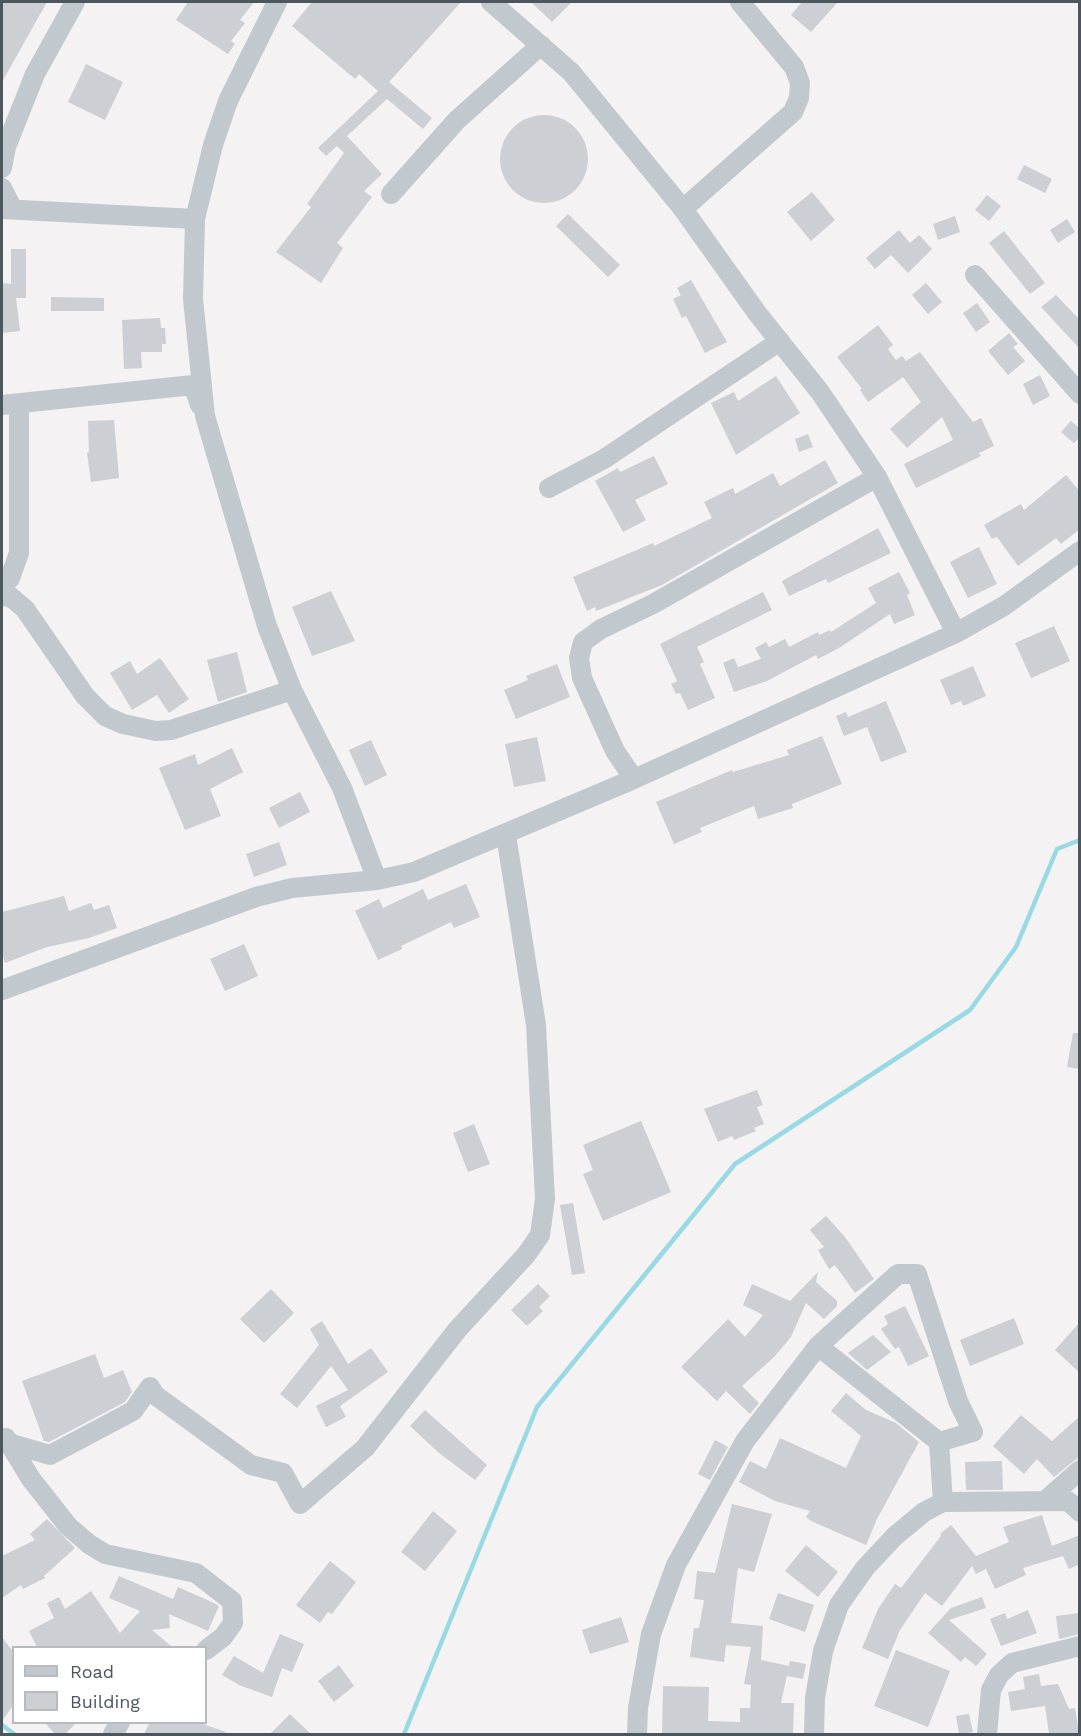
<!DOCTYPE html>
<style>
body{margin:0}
#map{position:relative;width:1081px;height:1736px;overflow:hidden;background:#f4f2f2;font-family:"Work Sans",sans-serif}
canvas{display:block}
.frame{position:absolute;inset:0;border:3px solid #4b565d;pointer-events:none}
.legend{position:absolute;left:12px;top:1646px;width:195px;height:78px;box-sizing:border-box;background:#fff;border:2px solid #b7bbbe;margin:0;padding:8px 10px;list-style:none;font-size:18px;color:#4b565d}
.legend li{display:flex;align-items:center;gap:12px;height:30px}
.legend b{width:30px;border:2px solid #b7bbbe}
</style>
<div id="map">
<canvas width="1081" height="1736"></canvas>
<div class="frame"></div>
<ul class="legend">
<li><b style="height:8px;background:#c1c9ce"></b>Road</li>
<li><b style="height:16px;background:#cccfd3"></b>Building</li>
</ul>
</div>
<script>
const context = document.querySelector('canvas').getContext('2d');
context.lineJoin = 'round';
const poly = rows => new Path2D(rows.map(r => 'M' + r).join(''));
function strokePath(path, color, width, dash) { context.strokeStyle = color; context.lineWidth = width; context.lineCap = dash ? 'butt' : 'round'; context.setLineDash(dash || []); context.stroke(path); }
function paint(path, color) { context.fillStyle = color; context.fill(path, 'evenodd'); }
strokePath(poly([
 [2,1725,14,1734],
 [404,1734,537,1407,735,1164,970,1010,1016,947,1057,849,1080,840]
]), '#98d9e3', 4.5);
paint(poly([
 [2,2,47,2,2,82],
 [188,2,254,2,240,20,245,23,231,41,235,44,228,54,176,20],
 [312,2,461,2,389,82,432,118,423,129,387,99,347,136,382,174,364,191,372,197,337,243,343,248,321,283,276,252,311,207,307,204,344,153,337,146,326,156,318,148,378,91,359,74,355,79,292,26],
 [531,2,572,2,552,22],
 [802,2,838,2,811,32,791,15],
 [86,64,123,82,105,120,68,102],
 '500 159a44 44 0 1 1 88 0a44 44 0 1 1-88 0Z',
 [1024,165,1052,179,1045,193,1017,179],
 [812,192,835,220,811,241,787,212],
 [987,195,1001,206,989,221,975,210],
 [568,214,620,265,608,277,556,226],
 [955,216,960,232,938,240,933,224],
 [1067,219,1075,232,1058,243,1050,230],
 [899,230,910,243,919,235,932,249,908,273,891,255,875,269,866,258],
 [1004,231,1045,283,1030,294,989,243],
 [11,249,26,249,26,298,16,298,20,331,2,333,2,283,11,284],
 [691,280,727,342,705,353,686,316,682,318,673,299,681,295,677,288],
 [926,283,942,302,928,314,912,295],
 [1056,295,1080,320,1080,349,1041,307],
 [51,297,104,298,104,311,51,311],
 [977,303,990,322,976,332,963,313],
 [160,318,161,328,165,328,166,344,162,344,162,352,141,352,142,368,124,369,122,320],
 [878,325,893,345,888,349,896,360,902,356,906,361,920,352,973,422,981,418,994,446,979,453,981,456,916,488,904,464,953,440,942,417,907,448,890,429,921,402,903,377,868,402,860,390,862,389,837,357],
 [1009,333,1018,344,1013,347,1025,361,1008,375,988,351],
 [1040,375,1050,396,1033,405,1023,384],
 [776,376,800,413,736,455,711,403,734,392,738,401],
 [114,420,119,478,91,482,87,453,89,452,88,421],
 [1071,421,1080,429,1080,437,1074,443,1061,432],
 [808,434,813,447,799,452,795,439],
 [654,456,668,484,635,500,646,520,623,532,595,481,618,468,620,472],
 [825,460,838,483,662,585,596,611,595,607,587,611,573,577,653,543,654,546,712,518,704,502,733,488,735,494,773,473,780,486],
 [1066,475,1080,492,1080,529,1061,544,1056,538,1018,566,997,537,992,539,984,525,1021,504,1024,510],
 [878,528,891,553,828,583,826,579,789,596,782,581],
 [979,547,997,584,968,598,950,562],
 [899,572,910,593,907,595,915,615,894,624,890,614,839,648,818,659,816,655,767,681,734,692,723,663,734,658,738,667,761,659,755,648,766,642,769,647,785,639,789,647,818,632,819,635,830,630,831,632,876,603,868,588],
 [331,591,355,641,312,656,292,607],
 [763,592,772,610,697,647,704,662,700,664,715,698,688,710,680,693,676,694,671,684,677,681,660,644],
 [1054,626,1070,661,1031,678,1015,643],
 [237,652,247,692,218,702,207,660],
 [160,658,189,699,169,713,157,695,132,710,110,673,130,661,137,674],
 [557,664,570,697,516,719,504,690,528,680,526,676],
 [973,666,986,696,963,706,961,701,951,705,940,680],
 [886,701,907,752,881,762,867,727,844,736,836,716,846,712,848,717],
 [822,736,842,784,792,804,793,808,758,819,754,806,700,828,702,832,674,844,656,802,732,770,733,772,789,755,787,750],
 [537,737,546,781,514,787,505,744],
 [371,740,387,775,365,786,349,750],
 [232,748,243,772,210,789,221,816,185,830,159,768,195,754,198,765],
 [300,792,310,812,279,828,269,808],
 [279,842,287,865,254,877,246,854],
 [466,884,480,917,454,928,451,922,401,946,402,949,378,960,355,911,379,899,383,908,423,889,428,900],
 [64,896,69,911,91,903,94,910,109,905,117,928,89,938,47,947,5,963,2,953,2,912],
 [244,944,258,976,225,991,210,959],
 [1073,1033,1080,1033,1080,1069,1067,1067],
 [757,1090,763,1105,757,1107,764,1124,754,1128,756,1131,734,1140,732,1136,718,1142,704,1109],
 [641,1121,671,1192,603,1221,583,1174,593,1170,583,1145],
 [474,1124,490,1164,468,1172,453,1133],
 [573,1203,585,1273,572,1275,560,1205],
 [826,1216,845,1237,874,1279,855,1293,835,1265,829,1269,818,1250,824,1247,810,1230],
 [818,1272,816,1282,837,1301,837,1306,824,1319,806,1303,791,1337,775,1356,742,1386,759,1403,750,1414,726,1391,717,1401,681,1367,728,1319,745,1337,763,1315,743,1305,752,1284,790,1301],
 [538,1284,550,1296,539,1307,543,1311,527,1326,511,1310],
 [271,1289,294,1313,264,1343,240,1319],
 [905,1306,929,1356,908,1366,899,1347,895,1349,881,1329,888,1324,884,1316],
 [1014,1318,1024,1344,970,1366,960,1340],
 [322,1321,348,1364,371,1348,388,1372,340,1406,346,1417,326,1427,316,1406,348,1390,331,1366,297,1408,280,1394,319,1345,310,1329],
 [1080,1322,1080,1373,1055,1350],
 [873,1335,891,1352,867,1370,848,1353],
 [95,1354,104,1378,123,1370,132,1392,125,1402,49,1442,44,1441,22,1381],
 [846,1393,866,1410,896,1423,919,1442,877,1519,866,1545,811,1521,806,1517,810,1511,775,1501,739,1482,750,1461,766,1469,780,1438,846,1468,861,1436,831,1411],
 [425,1410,487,1465,475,1480,439,1453,410,1426],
 [1021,1415,1052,1441,1080,1416,1080,1456,1054,1477,1037,1459,1024,1474,993,1446],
 [715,1440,728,1447,710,1480,698,1474],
 [1002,1461,1003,1490,966,1490,965,1462],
 [732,1504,772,1514,754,1572,738,1568,731,1623,763,1626,761,1660,789,1666,781,1703,794,1703,793,1734,662,1734,663,1686,709,1687,708,1721,740,1722,740,1708,750,1708,751,1685,744,1684,751,1647,726,1645,724,1662,690,1657,694,1628,699,1628,704,1600,694,1599,697,1571,715,1573],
 [433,1511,457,1531,425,1571,401,1552],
 [1042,1515,1052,1546,1080,1535,1080,1564,1069,1569,1063,1556,1023,1568,1026,1575,995,1589,986,1569,976,1574,972,1566,942,1606,925,1593,900,1630,888,1659,862,1648,878,1609,895,1584,901,1588,941,1536,940,1534,951,1525,976,1556,1009,1542,1003,1527],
 [47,1519,75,1548,44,1576,45,1578,23,1589,21,1585,2,1598,2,1556,35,1540,30,1534],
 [806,1545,838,1572,818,1597,785,1571],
 [330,1561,356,1582,332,1614,328,1612,320,1623,296,1605],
 [119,1576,173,1599,178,1587,216,1604,219,1606,208,1631,169,1614,170,1628,152,1630,172,1647,37,1647,29,1631,54,1618,47,1603,59,1597,65,1609,91,1591,120,1633,140,1611,109,1598],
 [778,1593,814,1605,805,1632,769,1619],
 [982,1597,986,1608,949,1620,987,1654,976,1666,965,1657,961,1662,928,1633,951,1608],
 [1028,1610,1037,1633,1001,1646,990,1619,1005,1613,1007,1619],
 [1080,1613,1080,1634,1059,1639,1056,1616],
 [621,1617,629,1642,590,1654,582,1630],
 [280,1634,304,1644,292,1672,282,1668,272,1697,239,1685,222,1675,234,1656,263,1673],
 [2,1637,14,1653,14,1704,2,1721],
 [896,1650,950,1671,928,1727,874,1706],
 [790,1661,806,1664,803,1679,787,1676],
 [339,1665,354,1686,334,1702,318,1681],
 [1039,1674,1041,1686,1058,1684,1069,1709,1075,1708,1079,1734,1049,1734,1045,1706,1011,1711,1008,1692,1025,1689,1023,1677],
 [290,1714,311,1734,270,1734],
 [969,1714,973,1732,959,1734,956,1716],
 [44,1722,77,1722,65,1734,55,1734],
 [150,1722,197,1722,226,1732,226,1734,144,1734]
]), '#cccfd3');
strokePath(poly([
 [277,2,228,101,213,145,195,219,193,299,205,416,267,626,292,690,342,788,377,880],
 [491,2,571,72,683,209,757,313,820,392,877,477,956,633],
 [2,168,6,147,35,74,75,2],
 [2,188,12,208],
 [391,194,457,120,541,45],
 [2,209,195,219],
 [683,209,793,112,799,98,800,83,794,67,740,2],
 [975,275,1080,394],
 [2,405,193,385,200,405],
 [549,488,604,459,780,341],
 [2,587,10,578,19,553,19,405],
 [2,596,11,597,25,609,85,696,105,716,123,724,156,731,171,730,292,690],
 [634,779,615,751,582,678,579,658,583,642,601,629,653,604,877,477],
 [2,990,256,897,292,888,377,880,414,872,634,779,956,633,1004,606,1080,551],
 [818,1346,939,1442,943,1502],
 [6,1438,31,1479,68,1526,89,1544,105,1554,196,1573,232,1601,233,1623,223,1637,206,1650],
 [2,1441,50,1455,133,1411,150,1387,155,1395,251,1465,283,1473,300,1504,365,1448,457,1330,526,1255,540,1235,545,1199,536,1025,506,835],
 [1046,1500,1080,1470],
 [113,1734,120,1722],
 [637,1734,638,1708,651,1634,676,1565,745,1441,818,1346,898,1274,917,1274,958,1401,973,1432,939,1442],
 [814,1734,815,1698,823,1651,839,1605,865,1568,895,1536,924,1512,943,1502,1068,1501,1080,1512],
 [987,1734,991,1690,999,1675,1012,1663,1080,1646]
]), '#c1c9ce', 20);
</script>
